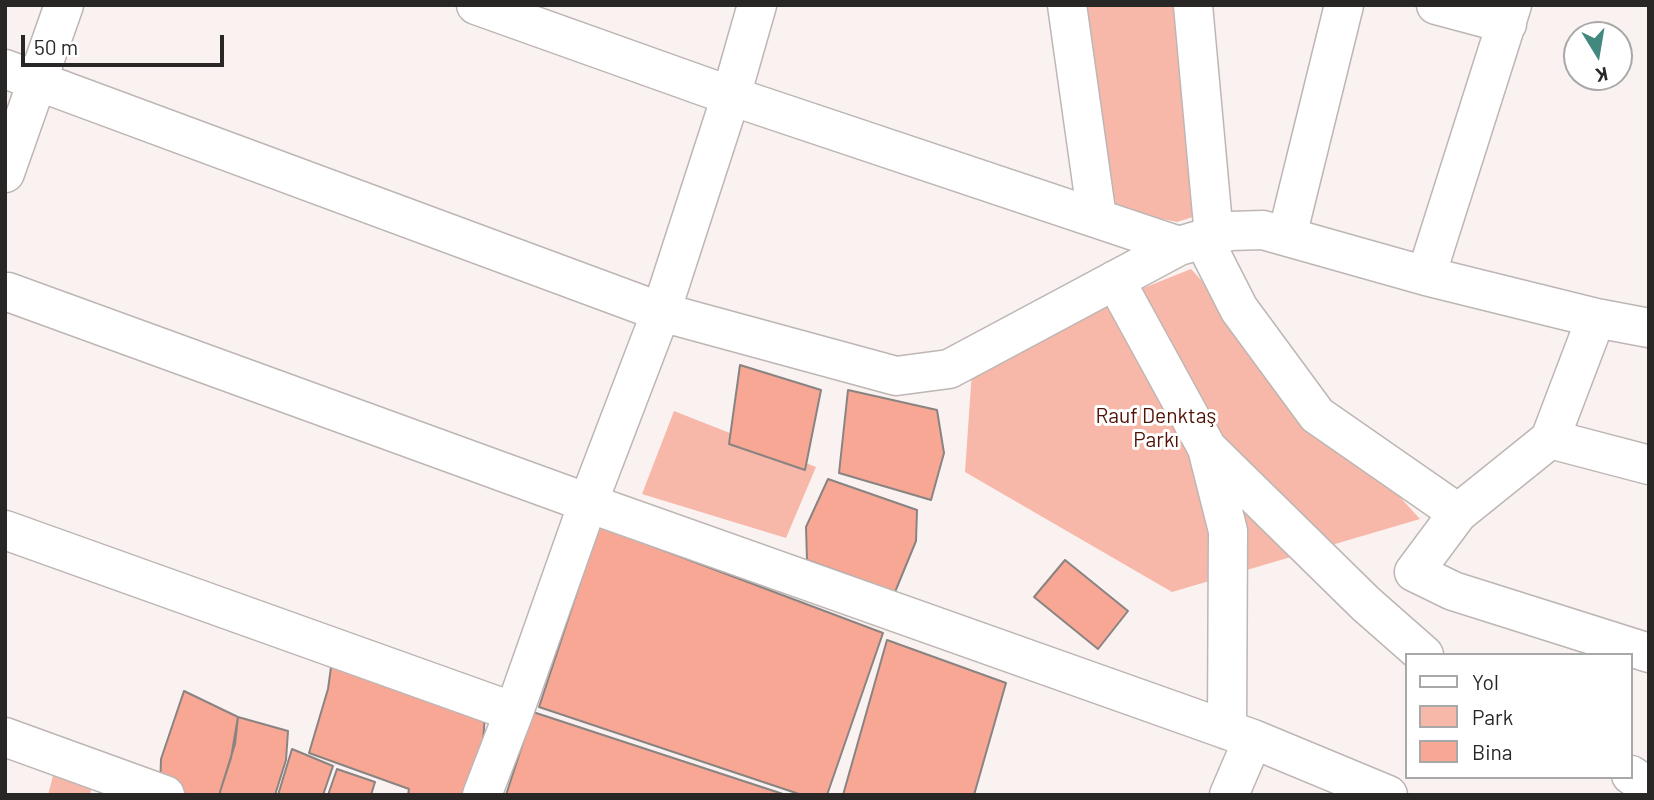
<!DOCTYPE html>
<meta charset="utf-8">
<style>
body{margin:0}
#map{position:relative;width:1654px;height:800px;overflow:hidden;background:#f9f2f0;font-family:Barlow,sans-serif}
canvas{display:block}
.frame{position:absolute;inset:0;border:7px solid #292626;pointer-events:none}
.legend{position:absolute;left:1405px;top:653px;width:228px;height:126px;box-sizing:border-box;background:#fff;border:2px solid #a9a8a8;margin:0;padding:9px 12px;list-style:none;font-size:21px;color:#292626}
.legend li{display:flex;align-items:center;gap:14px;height:35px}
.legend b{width:35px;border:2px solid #a9a8a8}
.north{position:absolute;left:1563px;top:21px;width:70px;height:70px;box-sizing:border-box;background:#fff;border:2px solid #a9a8a8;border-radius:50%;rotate:169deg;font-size:19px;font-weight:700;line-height:28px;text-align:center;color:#292626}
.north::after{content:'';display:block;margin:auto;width:24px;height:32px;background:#43887e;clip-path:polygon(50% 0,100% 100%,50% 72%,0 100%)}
.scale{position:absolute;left:21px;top:35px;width:203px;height:32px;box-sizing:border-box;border:4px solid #292626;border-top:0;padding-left:9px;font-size:21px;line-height:24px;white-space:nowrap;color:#292626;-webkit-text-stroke:5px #fff;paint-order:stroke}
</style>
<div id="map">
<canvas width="1654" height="800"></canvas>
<div class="frame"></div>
<ul class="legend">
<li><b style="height:9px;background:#fff"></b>Yol</li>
<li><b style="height:19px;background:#f7b8a9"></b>Park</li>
<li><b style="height:19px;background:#f8a795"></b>Bina</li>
</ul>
<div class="north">K</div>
<div class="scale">50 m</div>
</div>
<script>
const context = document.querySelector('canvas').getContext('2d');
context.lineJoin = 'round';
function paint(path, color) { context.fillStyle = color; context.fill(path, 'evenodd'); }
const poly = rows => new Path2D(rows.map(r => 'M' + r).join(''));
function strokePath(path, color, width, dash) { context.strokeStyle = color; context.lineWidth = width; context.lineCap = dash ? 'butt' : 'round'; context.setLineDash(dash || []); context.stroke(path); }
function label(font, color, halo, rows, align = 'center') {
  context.font = font + ' Barlow,sans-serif'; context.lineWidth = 6; context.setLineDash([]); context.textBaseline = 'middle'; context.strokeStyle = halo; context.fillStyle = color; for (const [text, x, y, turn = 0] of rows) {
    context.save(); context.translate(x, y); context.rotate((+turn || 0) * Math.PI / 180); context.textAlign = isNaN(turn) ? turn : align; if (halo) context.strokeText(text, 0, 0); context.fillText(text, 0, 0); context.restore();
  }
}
paint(poly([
 [1085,5,1184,5,1193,217,1177,222,1114,209],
 [1191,269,1420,519,1172,592,965,472,973,356],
 [674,411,816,467,786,538,642,494],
 [57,760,94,776,90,795,48,795]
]), '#f7b8a9');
const building = poly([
 [740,365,821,390,805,470,729,444,740,365],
 [848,390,937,410,944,453,931,500,839,473,848,390],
 [828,479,917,510,916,541,895,592,807,560,806,527,828,479],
 [599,526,883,633,827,795,802,795,539,707,599,526],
 [1065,560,1128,611,1098,649,1034,597,1065,560],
 [887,640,1006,683,974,795,843,795,887,640],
 [332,660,485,715,483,742,463,795,408,795,409,789,309,753,328,689,332,660],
 [184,691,238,717,231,758,219,795,174,795,160,790,161,759,184,691],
 [533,712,786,795,506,795,533,712],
 [238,717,288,731,286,760,275,795,219,795,235,744,238,717],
 [292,749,333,766,323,795,278,795,292,749],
 [337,769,375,782,371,795,328,795,337,769]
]);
paint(building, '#f8a795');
strokePath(building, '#898381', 2);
const minor = poly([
 [476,5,731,96,1179,246],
 [1067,5,1097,218],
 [1193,5,1214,236,1211,254,1239,309,1317,415,1458,513],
 [1436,5,1507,24],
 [5,69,661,312,896,376,949,369,1179,246,1230,231,1263,230,1426,276,1596,318,1649,328],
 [5,173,64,5],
 [1287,236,1344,5],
 [1426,276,1512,5],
 [1115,280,1207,448,1228,531,1227,730],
 [5,293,8,292,588,503,1253,739,1388,795],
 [1596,318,1550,439,1458,513,1414,572,1453,591,1649,653],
 [1550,439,1649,465],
 [1207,448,1366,604,1424,655],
 [5,530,514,712],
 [5,737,165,795],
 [1631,775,1649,787],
 [482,795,514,712,588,503,661,312,731,96,757,5],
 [1229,795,1253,739]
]);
strokePath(minor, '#bdb6b4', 41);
strokePath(minor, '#fff', 38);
label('21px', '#501407', '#fff', [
 ["Rauf Denktaş",1156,416],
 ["Parkı",1156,440]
]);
</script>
